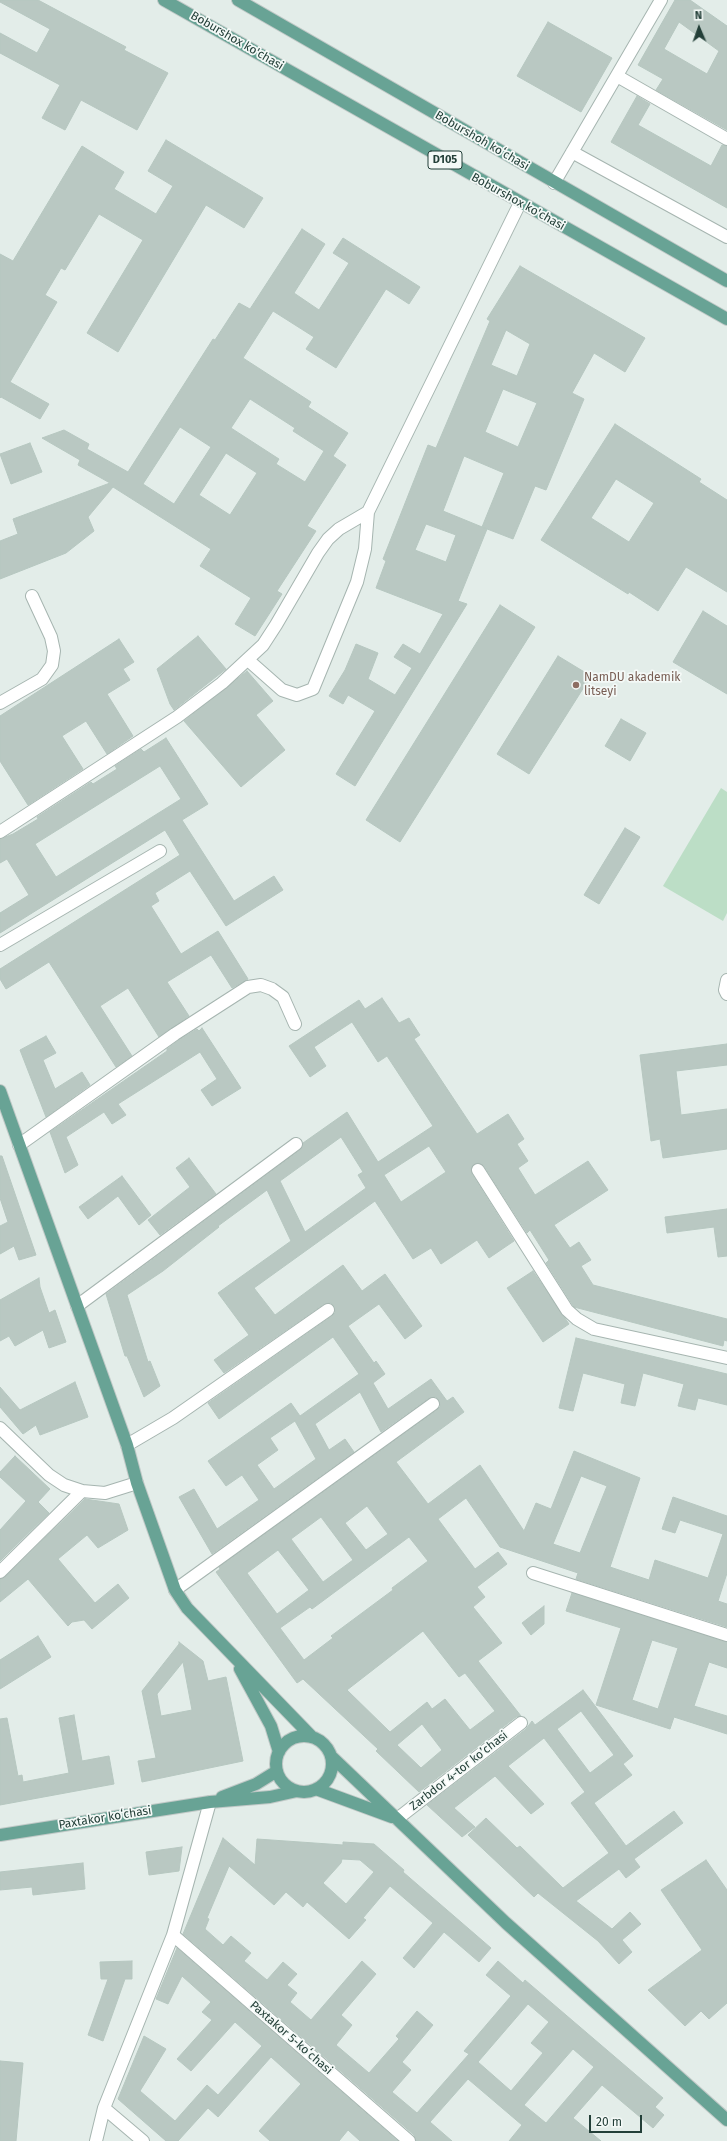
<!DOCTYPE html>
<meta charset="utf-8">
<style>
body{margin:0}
#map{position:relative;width:727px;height:2141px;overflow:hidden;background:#e3ede9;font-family:"Fira Sans",sans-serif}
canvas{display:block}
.north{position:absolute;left:679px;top:8px;width:40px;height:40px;-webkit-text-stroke:3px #f4f9f7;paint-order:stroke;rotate:358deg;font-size:11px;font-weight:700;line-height:16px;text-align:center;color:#233f38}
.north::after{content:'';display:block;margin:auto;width:14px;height:18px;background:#233f38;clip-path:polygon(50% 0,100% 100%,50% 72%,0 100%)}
.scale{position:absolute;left:589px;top:2115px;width:53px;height:18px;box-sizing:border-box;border:2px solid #233f38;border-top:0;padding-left:5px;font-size:12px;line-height:14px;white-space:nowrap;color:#233f38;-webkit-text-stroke:3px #f4f9f7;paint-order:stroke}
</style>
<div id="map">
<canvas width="727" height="2141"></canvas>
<div class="north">N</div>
<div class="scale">20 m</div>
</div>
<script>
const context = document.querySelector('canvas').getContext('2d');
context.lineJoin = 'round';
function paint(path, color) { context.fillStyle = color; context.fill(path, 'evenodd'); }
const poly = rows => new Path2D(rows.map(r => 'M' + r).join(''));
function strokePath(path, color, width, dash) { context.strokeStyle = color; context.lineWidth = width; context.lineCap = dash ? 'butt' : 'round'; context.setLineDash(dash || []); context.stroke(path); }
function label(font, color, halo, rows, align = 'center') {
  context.font = font + ' "Fira Sans",sans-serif'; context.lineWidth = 3.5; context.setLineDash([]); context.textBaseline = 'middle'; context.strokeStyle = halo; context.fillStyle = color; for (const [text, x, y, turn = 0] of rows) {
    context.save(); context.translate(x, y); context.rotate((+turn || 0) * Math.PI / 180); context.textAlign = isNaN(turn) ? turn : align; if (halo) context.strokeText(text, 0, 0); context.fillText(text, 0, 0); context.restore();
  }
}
paint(poly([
 [721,788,727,792,727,913,723,921,663,886]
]), '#bcdec6');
const building = poly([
 [0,0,38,0,126,47,124,50,168,73,137,130,81,100,65,130,42,118,60,85,0,53,0,33,37,53,50,29,0,2,0,0],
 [675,0,690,0,727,26,727,130,656,90,663,79,638,65,675,0],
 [679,22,719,51,707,74,664,49,679,22],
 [548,22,612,58,581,112,517,76,548,22],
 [637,96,650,104,638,125,711,166,722,145,727,146,727,208,611,142,637,96],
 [166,140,263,198,244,228,206,205,118,352,87,333,143,240,99,214,65,270,61,268,45,295,57,302,10,382,49,404,40,419,1,397,0,398,0,254,13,261,82,146,124,172,114,189,156,214,173,186,148,171,166,140],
 [302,229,325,244,294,293,319,310,349,263,333,253,343,238,420,287,409,304,386,289,336,368,306,349,314,337,273,311,243,358,311,402,308,407,348,433,333,456,346,465,307,526,316,531,277,591,282,594,255,636,235,624,251,598,200,566,211,549,113,487,88,517,94,531,66,553,0,579,0,541,18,534,13,519,110,483,78,465,80,460,42,438,64,430,89,444,87,449,128,472,213,339,215,340,239,303,250,309,302,229],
 [250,399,295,428,293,431,324,451,305,482,276,464,279,459,231,428,250,399],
 [180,427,211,447,174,504,143,484,180,427],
 [226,453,257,473,230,515,199,495,226,453],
 [520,266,645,338,625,372,594,353,572,393,584,399,546,490,535,486,513,539,482,527,504,473,464,456,443,511,487,529,458,601,467,604,355,786,336,774,375,711,348,695,343,704,329,696,345,670,356,644,378,653,368,679,395,695,412,668,394,657,403,644,420,654,443,614,376,588,386,561,383,559,428,445,436,448,490,321,487,319,520,266],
 [506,330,530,344,517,376,491,365,506,330],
 [503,389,537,403,518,447,485,432,503,389],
 [426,524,456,535,446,562,415,550,426,524],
 [615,424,701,479,699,482,727,500,727,592,686,567,658,611,629,592,628,594,541,540,615,424],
 [616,479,654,503,629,542,591,518,616,479],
 [30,443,42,472,11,484,0,454,30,443],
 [500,605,535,627,400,842,366,820,500,605],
 [703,611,727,626,727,694,673,662,703,611],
 [198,636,226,669,174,710,170,704,157,669,198,636],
 [119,639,134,662,123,669,130,680,107,694,133,736,107,754,86,721,62,736,83,769,28,805,0,761,0,716,119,639],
 [558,656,591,676,529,774,497,754,558,656],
 [247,671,273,701,256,715,285,750,241,787,184,721,247,671],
 [621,719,646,733,630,761,605,746,621,719],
 [166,738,208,804,182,820,234,901,274,876,283,890,226,926,190,871,155,893,159,901,151,906,181,954,218,931,248,979,232,988,211,955,167,982,189,1016,159,1037,128,988,100,1006,132,1056,116,1067,49,962,6,989,0,979,0,969,180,855,165,830,0,933,0,913,29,895,7,859,0,863,0,839,13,834,38,819,37,817,91,782,93,784,117,769,115,766,141,749,144,752,166,738],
 [160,766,181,799,56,877,35,844,160,766],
 [625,828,640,837,599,904,584,895,625,828],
 [382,998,399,1023,409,1018,420,1035,414,1039,477,1134,508,1114,524,1139,517,1144,528,1161,518,1168,535,1195,588,1161,608,1190,554,1225,570,1248,579,1242,591,1260,581,1266,593,1285,727,1319,727,1341,724,1340,723,1346,574,1307,546,1263,549,1260,530,1230,527,1233,484,1166,478,1163,472,1166,472,1174,514,1241,489,1258,477,1240,441,1264,431,1248,413,1259,375,1201,254,1288,275,1315,343,1265,362,1291,385,1274,422,1326,405,1339,379,1304,348,1326,374,1363,376,1361,385,1374,373,1383,388,1409,431,1379,447,1401,453,1397,464,1412,396,1462,428,1504,480,1465,524,1531,536,1503,551,1509,574,1451,640,1478,610,1567,649,1580,655,1560,708,1578,723,1534,680,1520,675,1533,662,1529,673,1497,727,1516,727,1573,718,1601,727,1604,727,1627,576,1579,578,1573,500,1547,466,1498,438,1519,475,1569,498,1552,507,1564,477,1587,485,1597,473,1607,502,1643,478,1661,521,1716,516,1717,419,1792,376,1751,378,1749,303,1679,297,1683,216,1572,220,1569,219,1567,437,1410,440,1407,439,1400,436,1397,429,1398,381,1432,360,1392,315,1424,329,1450,345,1439,354,1452,212,1554,179,1497,194,1489,217,1529,259,1500,242,1475,226,1486,208,1461,291,1403,300,1416,359,1374,333,1337,219,1419,208,1403,332,1316,335,1313,334,1306,331,1303,324,1304,224,1373,214,1360,249,1335,218,1293,291,1241,267,1190,218,1226,219,1227,163,1271,127,1295,148,1362,150,1361,160,1386,144,1397,127,1356,125,1356,106,1294,300,1150,303,1143,347,1112,378,1162,433,1126,387,1056,378,1062,352,1022,314,1047,326,1066,310,1077,289,1046,359,1000,365,1009,382,998],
 [341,1137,363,1172,358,1175,366,1188,305,1232,280,1181,341,1137],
 [429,1146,446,1172,401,1202,384,1175,429,1146],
 [295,1421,316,1459,274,1489,257,1465,278,1450,270,1438,295,1421],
 [581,1476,607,1486,580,1553,553,1544,581,1476],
 [367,1506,388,1534,366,1550,345,1523,367,1506],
 [321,1517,353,1560,323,1582,291,1539,321,1517],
 [409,1537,428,1561,392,1588,393,1590,331,1636,333,1638,304,1660,280,1628,310,1607,312,1609,409,1537],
 [278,1550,309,1590,277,1614,247,1573,278,1550],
 [423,1631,459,1677,465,1673,495,1711,470,1730,445,1699,432,1709,427,1702,390,1732,347,1690,423,1631],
 [422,1724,442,1750,421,1768,397,1745,422,1724],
 [202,1028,241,1088,212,1106,201,1090,217,1079,200,1052,118,1104,126,1115,112,1124,104,1112,66,1137,78,1165,65,1173,50,1132,167,1051,167,1049,179,1040,197,1029,199,1031,202,1028],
 [46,1036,56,1053,43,1060,55,1089,82,1072,90,1085,46,1117,20,1050,46,1036],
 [727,1044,727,1065,676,1071,681,1115,727,1109,727,1149,663,1158,660,1139,651,1141,640,1055,727,1044],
 [0,1156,2,1156,36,1255,19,1260,14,1246,0,1254,0,1226,8,1222,0,1198,0,1156],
 [189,1158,216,1194,160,1235,148,1220,190,1187,176,1168,189,1158],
 [122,1176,151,1215,139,1225,118,1196,88,1219,79,1207,122,1176],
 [727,1209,727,1256,718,1257,714,1227,667,1233,665,1217,727,1209],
 [533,1271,569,1324,543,1342,507,1288,533,1271],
 [39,1278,40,1287,49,1313,55,1310,66,1342,49,1348,43,1330,15,1346,9,1336,0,1341,0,1300,39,1278],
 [576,1338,727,1374,727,1405,698,1398,695,1410,678,1406,684,1384,643,1373,635,1406,621,1403,625,1384,583,1373,573,1411,559,1408,576,1338],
 [75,1382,88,1417,40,1435,36,1425,23,1434,0,1407,0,1387,20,1410,75,1382],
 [15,1456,50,1489,38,1502,49,1513,0,1561,0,1530,26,1501,0,1477,0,1472,15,1456],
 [85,1499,119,1504,128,1530,98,1548,87,1535,58,1559,95,1603,118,1584,129,1598,92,1629,84,1620,72,1622,68,1626,28,1579,0,1602,0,1579,5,1577,85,1499],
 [572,1593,727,1642,727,1668,709,1662,694,1706,727,1716,727,1734,674,1717,670,1729,596,1705,621,1628,566,1611,572,1593],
 [652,1640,678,1648,658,1709,632,1700,652,1640],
 [544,1606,544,1624,531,1635,522,1623,544,1606],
 [38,1636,51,1657,0,1689,0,1660,38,1636],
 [179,1642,203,1661,208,1681,226,1677,243,1761,142,1782,138,1761,156,1758,142,1691,179,1644,179,1642],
 [183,1662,192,1710,161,1716,157,1694,183,1662],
 [583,1690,633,1756,623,1764,632,1775,594,1803,626,1846,674,1811,683,1823,634,1859,640,1867,626,1878,619,1869,576,1901,612,1929,630,1912,641,1924,622,1940,632,1952,619,1964,598,1941,538,1893,534,1897,468,1835,486,1818,517,1848,520,1846,563,1888,609,1853,571,1803,585,1792,544,1738,508,1766,544,1804,531,1814,495,1776,454,1808,475,1827,462,1837,427,1805,526,1729,532,1721,535,1725,583,1690],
 [581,1711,614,1755,590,1773,557,1729,581,1711],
 [74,1715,82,1761,109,1756,114,1784,0,1805,0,1719,7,1718,18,1776,22,1775,23,1782,69,1773,59,1718,74,1715],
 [223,1838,255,1865,257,1839,343,1845,343,1842,374,1844,404,1870,403,1872,491,1948,479,1962,444,1932,414,1968,403,1958,433,1923,390,1886,363,1918,366,1920,349,1939,307,1902,303,1907,286,1892,274,1905,229,1866,207,1918,209,1919,205,1929,223,1945,231,1936,251,1953,244,1961,267,1980,283,1962,297,1974,287,1985,297,1993,290,2002,311,2020,362,1961,376,1974,341,2015,352,2025,336,2045,369,2073,399,2039,396,2036,417,2011,433,2025,402,2062,411,2070,392,2092,417,2113,469,2054,464,2051,511,1996,486,1975,498,1961,523,1983,525,1980,663,2098,655,2107,664,2115,653,2128,602,2085,573,2118,601,2141,509,2141,522,2125,468,2079,430,2122,452,2141,416,2141,414,2135,183,1934,223,1838],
 [342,1859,360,1860,374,1872,346,1904,323,1883,341,1863,342,1859],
 [528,2004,549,2022,531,2043,543,2053,511,2091,478,2062,528,2004],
 [573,2049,594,2067,546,2123,524,2105,573,2049],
 [182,1847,179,1871,149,1875,146,1852,182,1847],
 [706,1860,727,1890,727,2003,709,2019,701,2011,685,2026,648,1990,702,1950,661,1890,706,1860],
 [83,1863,85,1889,33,1895,32,1887,0,1890,0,1872,83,1863],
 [177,1948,398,2141,360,2141,348,2130,339,2141,270,2141,259,2131,301,2084,271,2057,218,2117,208,2108,178,2141,166,2141,118,2099,144,2036,166,2049,140,2091,175,2121,207,2085,218,2095,262,2046,235,2022,191,2071,177,2059,212,2020,202,2012,211,2002,182,1976,168,2004,156,1999,177,1948],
 [132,1961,132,1979,125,1979,103,2041,88,2035,108,1979,101,1979,100,1962,132,1961],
 [0,2061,23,2063,16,2141,0,2141,0,2061]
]);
paint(building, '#b9c8c2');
strokePath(building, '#b6c7c0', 1);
const minor = poly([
 [617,76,727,139],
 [572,152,727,237],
 [554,183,661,0],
 [248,660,282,690,297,695,313,689,357,582,365,549,368,512,520,203],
 [0,703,42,679,52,665,54,651,51,637,32,596],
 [0,832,177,717,222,683,263,645,276,625,318,553,328,539,339,529,368,512],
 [0,945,160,851],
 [727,980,725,990,727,994],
 [19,1145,175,1034,248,987,261,985,272,989,283,997,295,1024],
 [478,1170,567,1310,577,1319,594,1329,727,1358],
 [77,1306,296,1144],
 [0,1428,49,1475,64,1485,82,1491,105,1493,137,1483],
 [127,1445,173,1418,328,1310],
 [0,1572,82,1491],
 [533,1573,727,1635],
 [175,1590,433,1404],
 [397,1819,521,1723],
 [173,1935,409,2141],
 [104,2108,143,2141],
 [96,2141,104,2108,173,1935,210,1802]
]);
const major = poly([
 [164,0,727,319],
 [238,0,727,281],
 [0,1091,127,1445,137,1483,175,1590,187,1608,312,1737],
 [240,1669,271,1726,279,1752],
 '276 1764a28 28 0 1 1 56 0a28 28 0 1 1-56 0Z',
 [332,1757,506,1923,727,2120],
 [316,1789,392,1817],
 [222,1797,256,1784,277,1771],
 [0,1835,210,1802,270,1797,297,1791]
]);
strokePath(minor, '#a6b5b0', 14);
strokePath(major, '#c1c9c7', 14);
strokePath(minor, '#fff', 12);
strokePath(major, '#68a395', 12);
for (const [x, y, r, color] of [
 [576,685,4,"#8d6e63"]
]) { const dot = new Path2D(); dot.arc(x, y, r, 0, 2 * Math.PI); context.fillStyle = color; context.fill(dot); strokePath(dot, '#f4f9f7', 1.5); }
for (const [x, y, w] of [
 [445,160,34]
]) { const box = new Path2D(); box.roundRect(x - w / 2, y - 9, w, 18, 3); context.fillStyle = '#f4f9f7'; context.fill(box); strokePath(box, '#233f38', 1); }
label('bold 11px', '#233f38', null, [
 ["D105",445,160]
]);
label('12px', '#233f38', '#f4f9f7', [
 ["Boburshox ko'chasi",237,41,30],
 ["Boburshoh koʻchasi",482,141,30],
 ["Boburshox ko'chasi",518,202,29],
 ["Zarbdor 4-tor koʼchasi",459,1771,-38],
 ["Paxtakor koʻchasi",105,1818,-9],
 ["Paxtakor 5-koʻchasi",291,2038,41]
]);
label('12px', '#785e54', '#f4f9f7', [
 ["NamDU akademik",584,678],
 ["litseyi",584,692]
], 'left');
</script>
